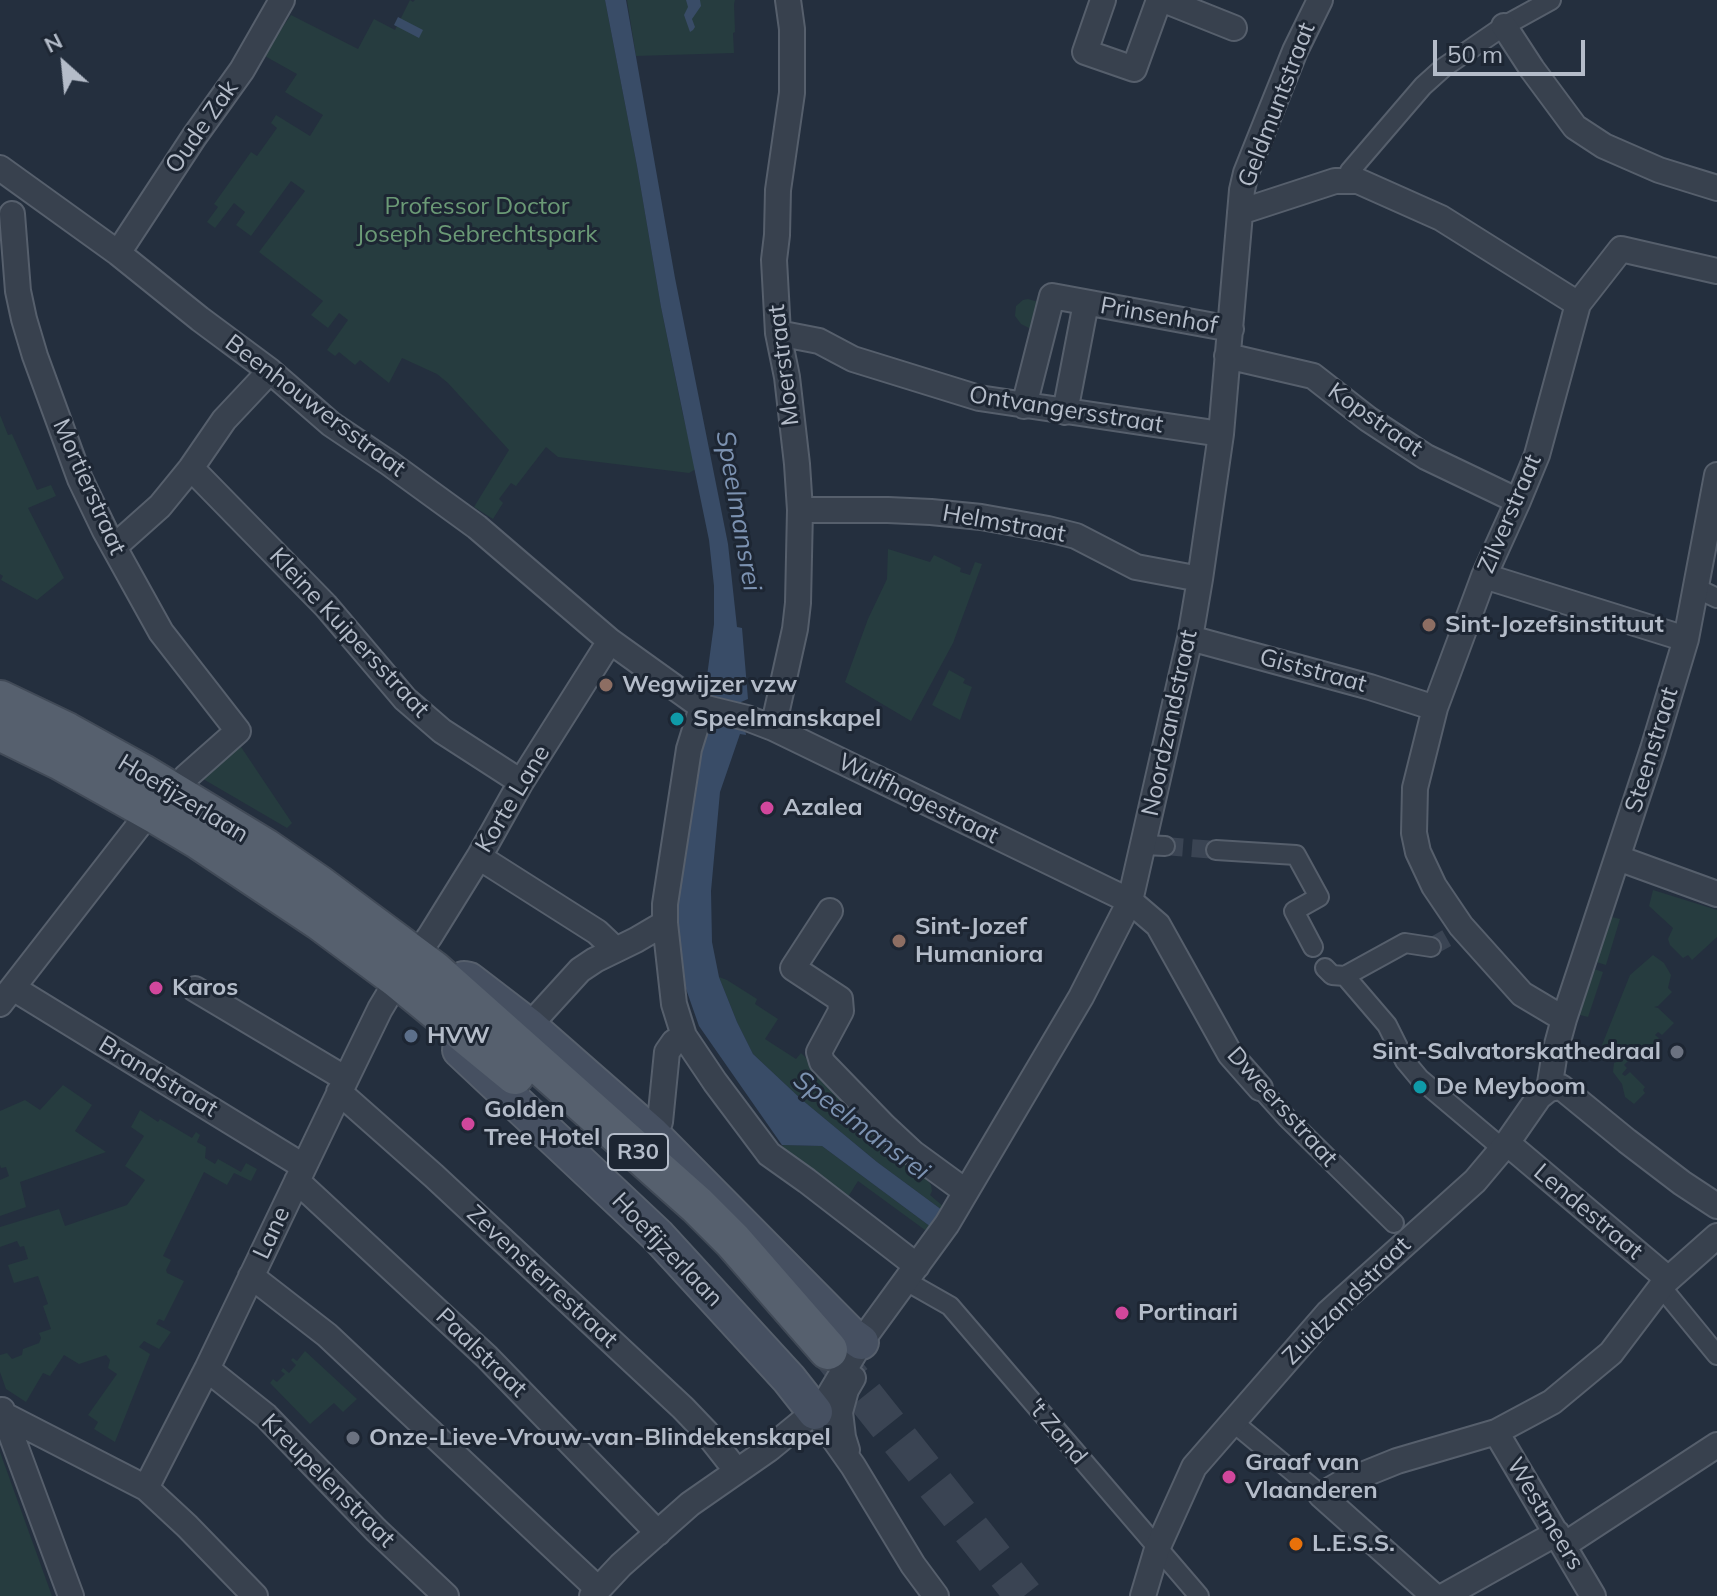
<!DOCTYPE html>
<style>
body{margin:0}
#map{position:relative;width:1717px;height:1596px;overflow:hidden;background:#242f3e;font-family:Mulish,sans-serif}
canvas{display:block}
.north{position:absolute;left:24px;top:24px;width:80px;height:80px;-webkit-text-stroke:6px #1d2633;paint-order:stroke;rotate:333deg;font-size:22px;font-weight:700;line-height:32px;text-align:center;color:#b4bcc9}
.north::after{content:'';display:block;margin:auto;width:28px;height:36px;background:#b4bcc9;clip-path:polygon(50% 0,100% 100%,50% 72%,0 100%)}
.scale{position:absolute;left:1433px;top:40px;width:152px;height:36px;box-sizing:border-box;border:4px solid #b4bcc9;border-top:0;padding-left:10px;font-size:24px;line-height:28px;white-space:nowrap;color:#b4bcc9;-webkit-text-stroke:6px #1d2633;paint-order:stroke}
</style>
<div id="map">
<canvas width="1717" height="1596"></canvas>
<div class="north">N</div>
<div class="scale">50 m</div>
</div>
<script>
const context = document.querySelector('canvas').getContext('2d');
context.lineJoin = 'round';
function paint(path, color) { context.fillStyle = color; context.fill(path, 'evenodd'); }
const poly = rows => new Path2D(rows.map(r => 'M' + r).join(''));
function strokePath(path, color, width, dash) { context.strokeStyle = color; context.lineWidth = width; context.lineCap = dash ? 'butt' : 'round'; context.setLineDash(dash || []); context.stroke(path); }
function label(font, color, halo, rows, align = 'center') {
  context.font = font + ' Mulish,sans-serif'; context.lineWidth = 6; context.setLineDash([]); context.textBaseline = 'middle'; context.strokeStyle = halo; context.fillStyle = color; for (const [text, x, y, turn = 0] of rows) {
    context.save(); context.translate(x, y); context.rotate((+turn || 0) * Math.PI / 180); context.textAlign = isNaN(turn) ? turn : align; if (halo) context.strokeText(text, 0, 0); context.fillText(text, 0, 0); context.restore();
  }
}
paint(poly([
 [410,0,413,2,415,0,605,0,637,166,661,307,683,415,696,469,689,473,558,457,546,447,516,486,511,483,499,499,503,503,493,519,474,507,509,450,448,383,437,374,402,358,389,383,360,360,355,365,339,352,335,356,327,350,348,320,339,313,328,328,311,315,323,301,259,252,305,191,291,181,251,236,236,225,245,212,234,203,215,228,207,222,218,207,214,204,251,152,257,156,277,128,271,123,276,115,310,136,323,115,285,92,297,74,263,55,291,15,358,49,374,19,395,30],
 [627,0,735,0,734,4,735,32,733,33,734,53,636,56],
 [1028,299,1042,303,1035,331,1021,324,1015,316,1016,306,1023,300],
 [0,415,8,435,12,434,37,490,51,485,56,496,28,508,64,578,37,600,1,580,3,576,0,574],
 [888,549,930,562,934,555,961,568,960,572,970,575,975,562,982,564,953,643,911,721,845,682,868,619,887,579],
 [949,670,965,679,963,683,972,687,960,720,932,705],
 [237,741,292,823,287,828,198,776],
 [1653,890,1717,910,1717,937,1692,960,1688,955,1683,958,1670,945,1668,939,1673,928,1649,906],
 [1608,916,1620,919,1606,965,1593,961],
 [1653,955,1664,963,1671,975,1668,988,1672,992,1658,1006,1654,1007,1658,1008,1674,1023,1662,1035,1658,1032,1655,1035,1659,1038,1647,1050,1643,1046,1613,1047,1600,1050,1630,975],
 [1591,968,1603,972,1588,1017,1576,1014],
 [719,977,727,980,757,999,755,1004,778,1019,765,1039,796,1059,801,1053,919,1168,931,1185,932,1191,930,1195,944,1207,942,1210,877,1162,801,1099,753,1054,737,1022],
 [1624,1059,1630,1059,1624,1065,1627,1068,1622,1074,1625,1076,1630,1072,1645,1087,1643,1090,1645,1093,1634,1104,1625,1097,1622,1084,1613,1072,1614,1063],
 [63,1085,92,1105,75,1131,106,1152,20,1182,26,1207,0,1216,0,1180,9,1176,6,1167,1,1168,0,1165,0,1111,25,1100,40,1110],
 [140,1110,158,1122,160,1119,192,1138,196,1132,200,1135,197,1142,206,1147,205,1158,215,1164,218,1159,241,1172,246,1163,257,1169,251,1181,234,1173,227,1185,204,1172,163,1256,171,1260,166,1270,167,1273,184,1281,164,1321,159,1319,156,1324,171,1332,159,1349,144,1341,139,1347,150,1354,115,1442,94,1429,98,1422,88,1415,117,1374,108,1368,110,1360,106,1355,79,1364,64,1355,50,1376,43,1373,26,1402,6,1389,0,1372,0,1355,7,1353,12,1359,22,1355,23,1349,39,1343,41,1338,39,1333,51,1329,43,1306,48,1304,38,1276,14,1283,8,1265,28,1259,24,1246,20,1247,17,1241,0,1247,0,1227,59,1209,65,1226,127,1205,145,1180,125,1166,144,1136,131,1127],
 [782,1145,822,1146,931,1227,925,1230,858,1181,848,1197,789,1155],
 [305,1351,357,1399,343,1412,334,1403,310,1424,270,1383,273,1379,277,1382,285,1374,281,1371,283,1368,289,1373,296,1365,291,1360,293,1358,297,1361],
 [0,1452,52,1596,0,1596]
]), '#263c3f');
paint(poly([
 [605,0,626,0,675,278,728,544,737,627,742,628,748,699,741,702,746,735,740,734,720,792,711,891,712,942,719,977,737,1022,753,1054,801,1099,877,1162,942,1210,931,1227,822,1146,782,1145,699,1026,685,986,675,912,702,733,708,722,707,676,714,624,714,586,709,540,661,307,637,166],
 [686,0,700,0,701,6,692,19,695,27,693,30,690,32,684,15,688,7],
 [398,17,423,30,419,38,394,25]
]), '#394c67');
strokePath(poly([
 [1165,846,1216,850],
 [1431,947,1456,933]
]), '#3a4453', 18, [18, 9]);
strokePath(poly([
 [829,1351,1024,1596]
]), '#3a4453', 38, [38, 19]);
const pedestrian = poly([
 [1346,180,1350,171,1423,86,1443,68,1504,26,1551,0],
 [1696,588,1717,598],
 [1144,845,1165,846],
 [1216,850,1296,855,1319,897,1294,911,1313,947],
 [1325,968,1332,975,1345,976,1405,943,1431,947],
 [1345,976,1387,1025,1405,1061,1420,1079,1503,1149],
 [1260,1088,1287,1118,1394,1223],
 [906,1281,950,1306,1199,1596],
 [1664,1283,1667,1294,1717,1355],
 [1233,1422,1321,1495]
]);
const minor = poly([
 [1103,0,1085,52,1134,69,1159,0],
 [1164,0,1234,28],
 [1504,26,1532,69,1575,127,1604,146,1659,170,1717,188],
 [0,168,118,253,200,319,270,371,331,424,389,463,477,527,610,641,702,707,747,718,773,728,1130,901,1158,925,1230,1054,1260,1088],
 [1240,212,1335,181,1358,181,1441,218,1578,304],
 [12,214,18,291,24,319,35,356,80,479,105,531,161,632,238,731,186,777,175,793],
 [118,253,194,137,242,70,282,0],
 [778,333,819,341,853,359,979,398,1221,434],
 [1227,356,1313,376,1368,419,1426,457,1518,501],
 [1024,406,1052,296,1231,329],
 [1065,412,1086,303],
 [191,468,326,606,405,699,442,731,521,782],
 [800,510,888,510,931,512,981,517,1048,529,1076,536,1136,567,1200,579],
 [114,547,160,506,191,468,224,420,270,371],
 [1484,576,1686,639],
 [1190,638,1370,687,1435,708],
 [702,707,689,749,665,904,665,923,674,1004,684,1036,715,1082,769,1154,807,1181,917,1266],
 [773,728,795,629,798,603,800,510,797,464,787,377,778,333,774,260,777,235,778,190,792,93,792,29,788,0],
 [479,857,597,932,615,949],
 [1618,858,1717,894],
 [830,911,793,968,840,999,841,1011,819,1052,822,1062,884,1126,913,1153,965,1191],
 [415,957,430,936,479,857,521,782,610,641],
 [13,988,303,1166],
 [195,989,346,1079],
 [0,1004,150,811],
 [1564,1019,1522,994,1461,926,1434,886,1418,852,1414,833,1415,788,1435,708,1484,576,1518,501,1537,455,1578,304,1621,249,1717,271],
 [529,1026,580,970,595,960,636,940,665,923],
 [1549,1089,1561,1087,1627,1141,1682,1183,1717,1206],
 [339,1092,434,1176,683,1408,706,1432,736,1470],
 [651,1133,660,1122,667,1052,674,1042,684,1036],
 [1507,1143,1661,1273,1664,1283],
 [297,1181,487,1357,658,1533],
 [251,1276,327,1335,598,1589],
 [207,1369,266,1416,376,1530,446,1596],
 [2,1410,71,1596],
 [815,1412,853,1466,913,1565,936,1596],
 [4,1415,146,1488,187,1526,255,1596],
 [1496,1432,1593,1596],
 [847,1450,843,1437,840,1412,846,1390,853,1378],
 [146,1488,207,1369,346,1079,380,1009,398,979],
 [1564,1545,1717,1445],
 [592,1596,621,1565,690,1504,769,1449,824,1404,861,1342,947,1224,1081,997,1130,901,1190,638,1200,579,1221,434,1242,190,1246,173,1268,118,1295,51,1320,0],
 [1143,1596,1157,1549,1194,1467,1328,1313,1475,1181,1507,1143,1539,1097,1549,1089,1555,1052,1564,1019,1653,749,1686,639,1717,475],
 [1434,1596,1321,1495,1340,1484,1397,1461,1496,1432,1552,1402,1611,1353,1664,1283,1717,1236],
 [1444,1596,1557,1533]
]);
const secondary = poly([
 [464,979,469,980,529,1026,651,1133,850,1334,861,1342],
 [460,1050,658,1236,789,1379,815,1412]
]);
const primary = poly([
 [0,700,67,732,141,773,265,848,319,885,433,970,697,1205,733,1241,828,1350],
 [0,731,61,761,157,815,199,840,320,921,398,979,515,1075]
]);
strokePath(pedestrian, '#565f6c', 22);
strokePath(minor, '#565f6c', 28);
strokePath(secondary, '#565f6c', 38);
strokePath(primary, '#414a57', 42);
strokePath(pedestrian, '#38414e', 18);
strokePath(minor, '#38414e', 24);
strokePath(secondary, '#465061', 34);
strokePath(primary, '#56606e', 38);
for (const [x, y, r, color] of [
 [1429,625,8,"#8d6e63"],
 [606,685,8,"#8d6e63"],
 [677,719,8,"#0f9aa8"],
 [767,808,8,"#d1479c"],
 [899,941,8,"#8d6e63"],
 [156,988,8,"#d1479c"],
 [411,1036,8,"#5c6f8a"],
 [1677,1052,8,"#6b7280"],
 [1420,1087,8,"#0f9aa8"],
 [468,1124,8,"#d1479c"],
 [1122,1313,8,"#d1479c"],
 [353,1438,8,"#6b7280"],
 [1229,1477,8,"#d1479c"],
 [1296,1544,8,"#e8710a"]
]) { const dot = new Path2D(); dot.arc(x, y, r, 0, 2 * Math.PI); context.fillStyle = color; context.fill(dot); strokePath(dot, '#1d2633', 3); }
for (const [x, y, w] of [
 [638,1152,60]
]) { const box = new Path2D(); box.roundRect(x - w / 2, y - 18, w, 36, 6); context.fillStyle = '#1d2633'; context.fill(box); strokePath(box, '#b4bcc9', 2); }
label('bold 22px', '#b4bcc9', null, [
 ["R30",638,1152]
]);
label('24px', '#b4bcc9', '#1d2633', [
 ["Geldmuntstraat",1277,105,-69],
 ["Oude Zak",202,127,-55],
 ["Prinsenhof",1159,316,10],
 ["Moerstraat",784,365,-97],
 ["Beenhouwersstraat",315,406,37],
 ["Ontvangersstraat",1066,410,9],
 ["Kopstraat",1375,420,35],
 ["Mortierstraat",89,487,66],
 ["Zilverstraat",1510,514,-67],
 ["Helmstraat",1004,524,10],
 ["Kleine Kuipersstraat",349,633,47],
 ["Giststraat",1313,671,15],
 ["Noordzandstraat",1170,723,-78],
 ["Steenstraat",1652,750,-73],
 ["Hoefijzerlaan",183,799,31],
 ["Korte Lane",513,799,-59],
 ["Wulfhagestraat",918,799,26],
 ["Brandstraat",158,1077,31],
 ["Dweersstraat",1282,1107,48],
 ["Lendestraat",1588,1212,40],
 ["Lane",272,1233,-65],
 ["Hoefijzerlaan",667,1250,46],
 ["Zevensterrestraat",542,1277,43],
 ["Zuidzandstraat",1347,1301,-45],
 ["Paalstraat",481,1353,44],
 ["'t Zand",1057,1432,50],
 ["Kreupelenstraat",328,1481,45],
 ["Westmeers",1545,1514,59]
]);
label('24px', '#6b9a76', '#1d2633', [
 ["Professor Doctor",477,207],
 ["Joseph Sebrechtspark",477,235]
]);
label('bold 24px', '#b4bcc9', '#1d2633', [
 ["Sint-Jozefsinstituut",1445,625],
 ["Wegwijzer vzw",622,685],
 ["Speelmanskapel",693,719],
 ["Azalea",783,808],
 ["Sint-Jozef",915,927],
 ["Humaniora",915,955],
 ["Karos",172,988],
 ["HVW",427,1036],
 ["Sint-Salvatorskathedraal",1661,1052,"right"],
 ["De Meyboom",1436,1087],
 ["Golden",484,1110],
 ["Tree Hotel",484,1138],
 ["Portinari",1138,1313],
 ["Onze-Lieve-Vrouw-van-Blindekenskapel",369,1438],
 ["Graaf van",1245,1463],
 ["Vlaanderen",1245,1491],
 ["L.E.S.S.",1312,1544]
], 'left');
label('italic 26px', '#7c92b1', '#1d2633', [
 ["Speelmansrei",738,511,80],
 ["Speelmansrei",861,1126,37]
]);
</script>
